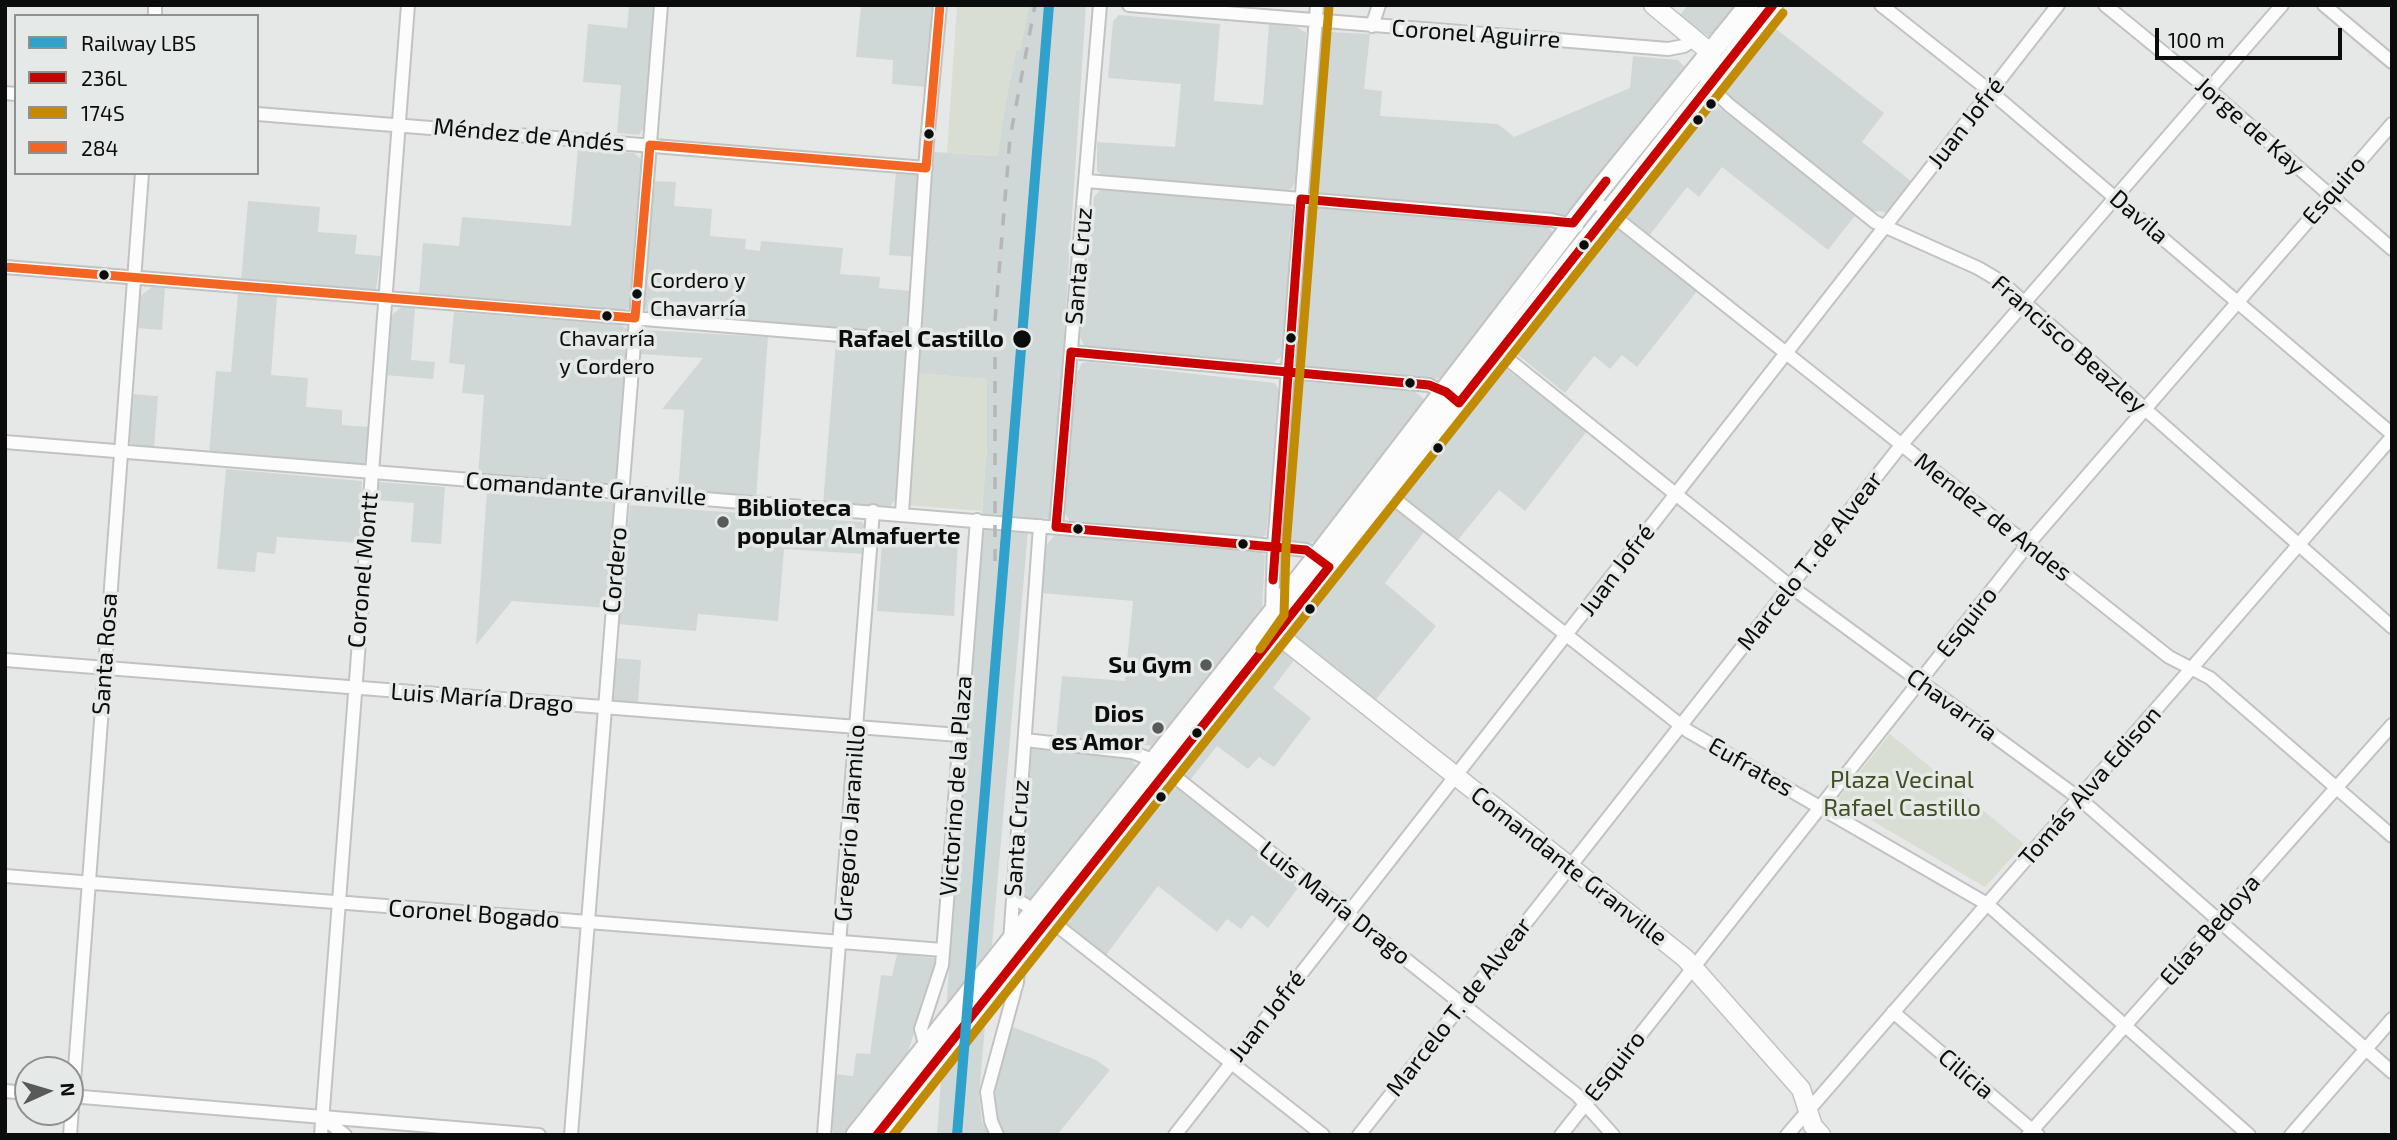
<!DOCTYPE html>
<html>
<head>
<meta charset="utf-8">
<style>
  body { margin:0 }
  #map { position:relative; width:2397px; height:1140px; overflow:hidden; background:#e6e8e7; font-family:"Exo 2",sans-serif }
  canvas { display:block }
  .frame { position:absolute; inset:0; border:7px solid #0b0c0c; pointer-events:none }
  .legend { position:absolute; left:14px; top:14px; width:245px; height:161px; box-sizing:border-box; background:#e5e9e8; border:2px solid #8e9190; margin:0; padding:9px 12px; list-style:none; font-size:21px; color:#0b0c0c }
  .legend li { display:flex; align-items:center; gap:14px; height:35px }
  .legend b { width:35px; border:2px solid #8e9190 }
  .north { position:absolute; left:14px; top:1056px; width:70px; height:70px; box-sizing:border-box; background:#e5e9e8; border:2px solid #8e9190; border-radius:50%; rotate:86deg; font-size:19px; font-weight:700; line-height:28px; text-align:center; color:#0b0c0c }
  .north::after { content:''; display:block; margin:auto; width:24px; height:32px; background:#585959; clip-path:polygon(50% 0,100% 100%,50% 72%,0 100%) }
  .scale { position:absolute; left:2155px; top:28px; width:187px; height:32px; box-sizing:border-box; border:4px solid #0b0c0c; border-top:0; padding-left:9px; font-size:21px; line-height:24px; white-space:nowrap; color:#0b0c0c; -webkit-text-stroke:5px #e5e9e8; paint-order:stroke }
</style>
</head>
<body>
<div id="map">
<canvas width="2397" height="1140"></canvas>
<div class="frame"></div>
<ul class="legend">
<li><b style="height:9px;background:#30a1cb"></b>Railway LBS</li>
<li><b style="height:9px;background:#c70201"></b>236L</li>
<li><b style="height:9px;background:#c18c03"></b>174S</li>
<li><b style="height:9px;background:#f26522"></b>284</li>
</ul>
<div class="north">N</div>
<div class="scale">100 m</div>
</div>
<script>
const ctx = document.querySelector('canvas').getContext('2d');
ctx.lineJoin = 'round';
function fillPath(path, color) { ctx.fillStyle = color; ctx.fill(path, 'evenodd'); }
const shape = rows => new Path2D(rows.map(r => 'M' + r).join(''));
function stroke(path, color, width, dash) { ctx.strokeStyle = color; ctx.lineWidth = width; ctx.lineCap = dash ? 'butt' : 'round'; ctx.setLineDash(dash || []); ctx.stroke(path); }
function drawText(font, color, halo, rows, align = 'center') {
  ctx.font = font + ' "Exo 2",sans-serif'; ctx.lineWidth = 7; ctx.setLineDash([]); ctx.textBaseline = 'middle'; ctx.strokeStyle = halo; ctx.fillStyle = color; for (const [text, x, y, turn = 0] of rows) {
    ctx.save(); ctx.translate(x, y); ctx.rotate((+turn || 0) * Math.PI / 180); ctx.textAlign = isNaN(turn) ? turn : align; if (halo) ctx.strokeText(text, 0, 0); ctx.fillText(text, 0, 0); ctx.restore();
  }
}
fillPath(shape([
  [629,5,654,5,643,129,639,135,617,133,621,85,583,82,588,24,627,28],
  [861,5,933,5,927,87,892,84,893,60,856,57],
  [1029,5,1086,5,1052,518,1029,519,979,1095,982,1122,989,1135,937,1135,987,444,987,379,915,373,934,152,997,156,1007,95,1016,51,1020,51],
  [1688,5,1738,5,1714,36,1708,36,1679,16],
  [1119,15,1220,24,1214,101,1263,105,1269,24,1297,27,1306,33,1297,177,1292,188,1286,191,1104,176,1097,171,1097,142,1175,147,1181,84,1108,78,1113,21],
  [1771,25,1884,113,1862,142,1912,182,1888,212,1873,211,1728,99,1723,87,1725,82],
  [1330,32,1370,34,1364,89,1382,91,1380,116,1498,124,1514,137,1630,88,1633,56,1678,60,1688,70,1571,216,1318,193,1312,190,1309,181,1322,43],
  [1710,101,1857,213,1828,250,1722,167,1699,197,1687,187,1649,236,1628,220,1626,207],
  [578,148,634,153,641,159,630,307,620,312,419,295,423,243,459,246,462,217,571,226],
  [896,171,920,176,916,257,889,255],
  [655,181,676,182,674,206,712,209,710,236,746,239,745,249,760,251,761,241,843,248,840,274,880,277,879,288,913,291,908,329,900,335,648,313,643,305],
  [1101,189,1289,205,1294,212,1281,357,1271,364,1085,347,1080,337,1094,197],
  [248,201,320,207,318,232,357,235,355,254,381,256,376,289,373,291,241,281],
  [1311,206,1548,227,1556,235,1443,379,1301,366,1295,356,1306,212],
  [1613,225,1698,290,1637,367,1622,355,1610,369,1594,356,1565,393,1518,355,1515,349,1607,226],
  [152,287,165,288,162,330,137,328,139,297],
  [238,294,277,297,271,375,308,378,306,407,342,410,342,425,369,427,364,465,209,454,216,371,231,372],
  [401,307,415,308,411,360,435,362,433,379,385,375,389,318],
  [454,312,620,325,628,329,618,477,613,484,607,486,478,476,484,395,462,393,465,365,449,363],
  [644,330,768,337,756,499,678,492,684,410,662,409,703,358,640,354],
  [836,342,899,347,907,353,897,497,888,509,823,504],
  [1089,362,1275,383,1280,392,1266,535,1259,539,1070,522,1063,510,1077,373,1082,363],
  [1502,366,1587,431,1525,511,1499,490,1457,541,1401,498,1401,487,1497,367],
  [1296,381,1414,391,1424,399,1423,410,1317,540,1308,544,1286,543,1280,537,1293,382],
  [131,394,158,396,154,449,136,449,127,439],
  [226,469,362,481,359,543,277,537,275,554,257,552,255,572,217,569],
  [379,482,445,487,441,544,411,542,414,503,375,500],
  [487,491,612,502,615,509,607,608,512,601,476,645],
  [630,505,862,522,865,526,864,554,784,549,778,621,698,614,696,631,618,624],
  [1386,509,1396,509,1424,532,1385,583,1436,626,1373,703,1292,637,1291,631,1291,626],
  [893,527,954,532,954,541,958,541,954,616,877,611,882,542,886,542,887,532,892,531],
  [1055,535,1255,550,1265,555,1262,612,1156,746,1056,738,1062,676,1125,681,1133,601,1041,593,1046,545],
  [1273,652,1284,652,1294,660,1273,688,1311,718,1274,767,1259,757,1248,769,1217,746,1190,780,1184,774,1183,764],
  [615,658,641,660,638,704,614,700],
  [1032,748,1127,756,1136,765,1137,773,1034,898,1029,899,1023,896,1018,884],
  [1176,788,1301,884,1268,928,1252,915,1241,929,1227,919,1217,932,1158,886,1106,955,1065,923,1062,912,1163,790],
  [897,954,934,958,934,977,907,1054,899,1068,850,1131,836,1135,830,1129,835,1074,853,1076,856,1053,870,1054,881,975,892,976],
  [1013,1027,1096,1060,1110,1070,1057,1135,1004,1135,996,1120,995,1075]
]), '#d0d8d7');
fillPath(shape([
  [957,5,1029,5,1020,51,1016,51,1007,95,998,156,947,153],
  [915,373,987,379,987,444,982,511,906,505],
  [1890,734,2024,844,1985,887,1837,800]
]), '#d8ded1');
const street = shape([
  [1129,5,1668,49,1684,46,1694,39],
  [1881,5,1991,92,2392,434],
  [2105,5,2209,90,2392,249],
  [2324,5,2392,62],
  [155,16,155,5],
  [1372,26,1379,5],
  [1709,86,1729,105,1875,222,1978,268,2000,281,2392,627],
  [5,93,16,94],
  [257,114,926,168],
  [1087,181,1551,220,1577,226],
  [1592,199,2169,657,2210,678,2392,836],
  [5,267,914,341],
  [1071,352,1429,385,1449,395],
  [1500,353,1790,586,2080,799,2392,1072],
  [5,442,1244,543,1306,550,1321,560],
  [1388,494,1688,731,1987,904,2249,1135],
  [902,513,927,142,940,5],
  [1056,527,1100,5],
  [1272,612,1274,546,1317,5],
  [5,660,959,735],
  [1025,740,1132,752,1155,761,1577,1095,1613,1135],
  [5,876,943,950],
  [1013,897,1050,920,1323,1135],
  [1010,941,1040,526],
  [1893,1012,2038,1135],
  [926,1048,921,1029,942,965,977,520],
  [5,1091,28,1093],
  [70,1096,539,1135],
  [323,1118,345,1135],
  [70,1135,142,173],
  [321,1135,408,5],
  [571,1135,661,5],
  [824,1135,873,511],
  [997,1135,991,1121,987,1092,1017,982,1019,959],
  [1175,1135,2058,5],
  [1359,1135,1902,444,2282,5],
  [1561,1135,2029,543,2392,124],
  [1787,1135,2392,437],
  [2028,1135,2392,725],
  [2291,1135,2392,1019]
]);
const secondary = shape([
  [1653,5,1711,53,1709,86],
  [1277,634,1685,958,1801,1089,1813,1126,1821,1135]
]);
const primary = shape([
  [856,1135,1317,557,1592,199,1749,5],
  [877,1135,1773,5]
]);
stroke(street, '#c1c3c2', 16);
stroke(secondary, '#c1c3c2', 21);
stroke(primary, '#c1c3c2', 23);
stroke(street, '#fbfcfb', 12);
stroke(secondary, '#fbfcfb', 18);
stroke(primary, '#fbfcfb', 19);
stroke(shape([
  [995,561,995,321,1010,138,1035,5]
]), '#b5b6b6', 3.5, [12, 12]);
stroke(shape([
  [1273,580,1301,199,1573,223,1606,181],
  [877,1135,1329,567,1306,550,1056,527,1071,352,1429,385,1446,392,1459,403,1773,5]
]), '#c70201', 9);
stroke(shape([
  [1260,649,1284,615,1286,547,1329,6],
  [893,1135,1783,13]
]), '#c18c03', 9);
stroke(shape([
  [650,145,926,168],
  [926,168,940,5],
  [5,267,635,318],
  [635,318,650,145]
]), '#f26522', 9);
stroke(shape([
  [957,1135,1049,5]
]), '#30a1cb', 10);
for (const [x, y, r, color] of [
  [1711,104,6,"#0b0c0c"],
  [1698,120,6,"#0b0c0c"],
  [929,134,6,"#0b0c0c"],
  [1584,245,6,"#0b0c0c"],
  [104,275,6,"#0b0c0c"],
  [637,294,6,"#0b0c0c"],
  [607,316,6,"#0b0c0c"],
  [1291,338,6,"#0b0c0c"],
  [1022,339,10,"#0b0c0c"],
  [1410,383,6,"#0b0c0c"],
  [1438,448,6,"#0b0c0c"],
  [723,522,7,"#585959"],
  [1078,529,6,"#0b0c0c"],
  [1243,544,6,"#0b0c0c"],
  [1310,609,6,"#0b0c0c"],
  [1206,665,7,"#585959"],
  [1158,728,7,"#585959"],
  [1197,733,6,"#0b0c0c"],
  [1161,797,6,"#0b0c0c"]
]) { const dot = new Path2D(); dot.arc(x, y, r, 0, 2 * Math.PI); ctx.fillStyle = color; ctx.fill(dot); stroke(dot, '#e5e9e8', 2.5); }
drawText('22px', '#0b0c0c', '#e5e9e8', [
  ["Cordero y",650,281],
  ["Chavarría",650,309],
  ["Chavarría",607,339,"center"],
  ["y Cordero",607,367,"center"]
], 'left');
drawText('24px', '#0b0c0c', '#e5e9e8', [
  ["Coronel Aguirre",1476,34,4],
  ["Juan Jofré",1966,123,-52],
  ["Jorge de Kay",2250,126,41],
  ["Méndez de Andés",529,135,5],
  ["Esquiro",2334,190,-49],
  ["Davila",2139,217,41],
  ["Santa Cruz",1079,266,-85],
  ["Francisco Beazley",2069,344,41],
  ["Comandante Granville",586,489,4],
  ["Mendez de Andes",1993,517,38],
  ["Marcelo T. de Alvear",1810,561,-52],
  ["Coronel Montt",363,570,-85],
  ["Cordero",615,570,-85],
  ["Juan Jofré",1617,570,-53],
  ["Esquiro",1967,622,-52],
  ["Santa Rosa",105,654,-86],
  ["Luis María Drago",482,698,4],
  ["Chavarría",1952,705,36],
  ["Eufrates",1751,767,30],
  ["Victorino de la Plaza",956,786,-86],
  ["Tomás Alva Edison",2090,786,-49],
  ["Gregorio Jaramillo",850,823,-86],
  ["Santa Cruz",1017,838,-86],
  ["Comandante Granville",1569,866,38],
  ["Luis María Drago",1335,903,38],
  ["Coronel Bogado",474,914,4],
  ["Elías Bedoya",2210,930,-49],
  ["Marcelo T. de Alvear",1459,1007,-52],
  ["Juan Jofré",1267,1016,-52],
  ["Esquiro",1615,1066,-52],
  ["Cilicia",1966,1074,40]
]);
drawText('bold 24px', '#0b0c0c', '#e5e9e8', [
  ["Rafael Castillo",1004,339]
], 'right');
drawText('bold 24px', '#0b0c0c', '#e5e9e8', [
  ["Biblioteca",737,508,"left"],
  ["popular Almafuerte",737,536,"left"],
  ["Su Gym",1192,665],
  ["Dios",1144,714],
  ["es Amor",1144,742]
], 'right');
drawText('24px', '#404e20', '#e5e9e8', [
  ["Plaza Vecinal",1902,780],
  ["Rafael Castillo",1902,808]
]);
</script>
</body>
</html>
